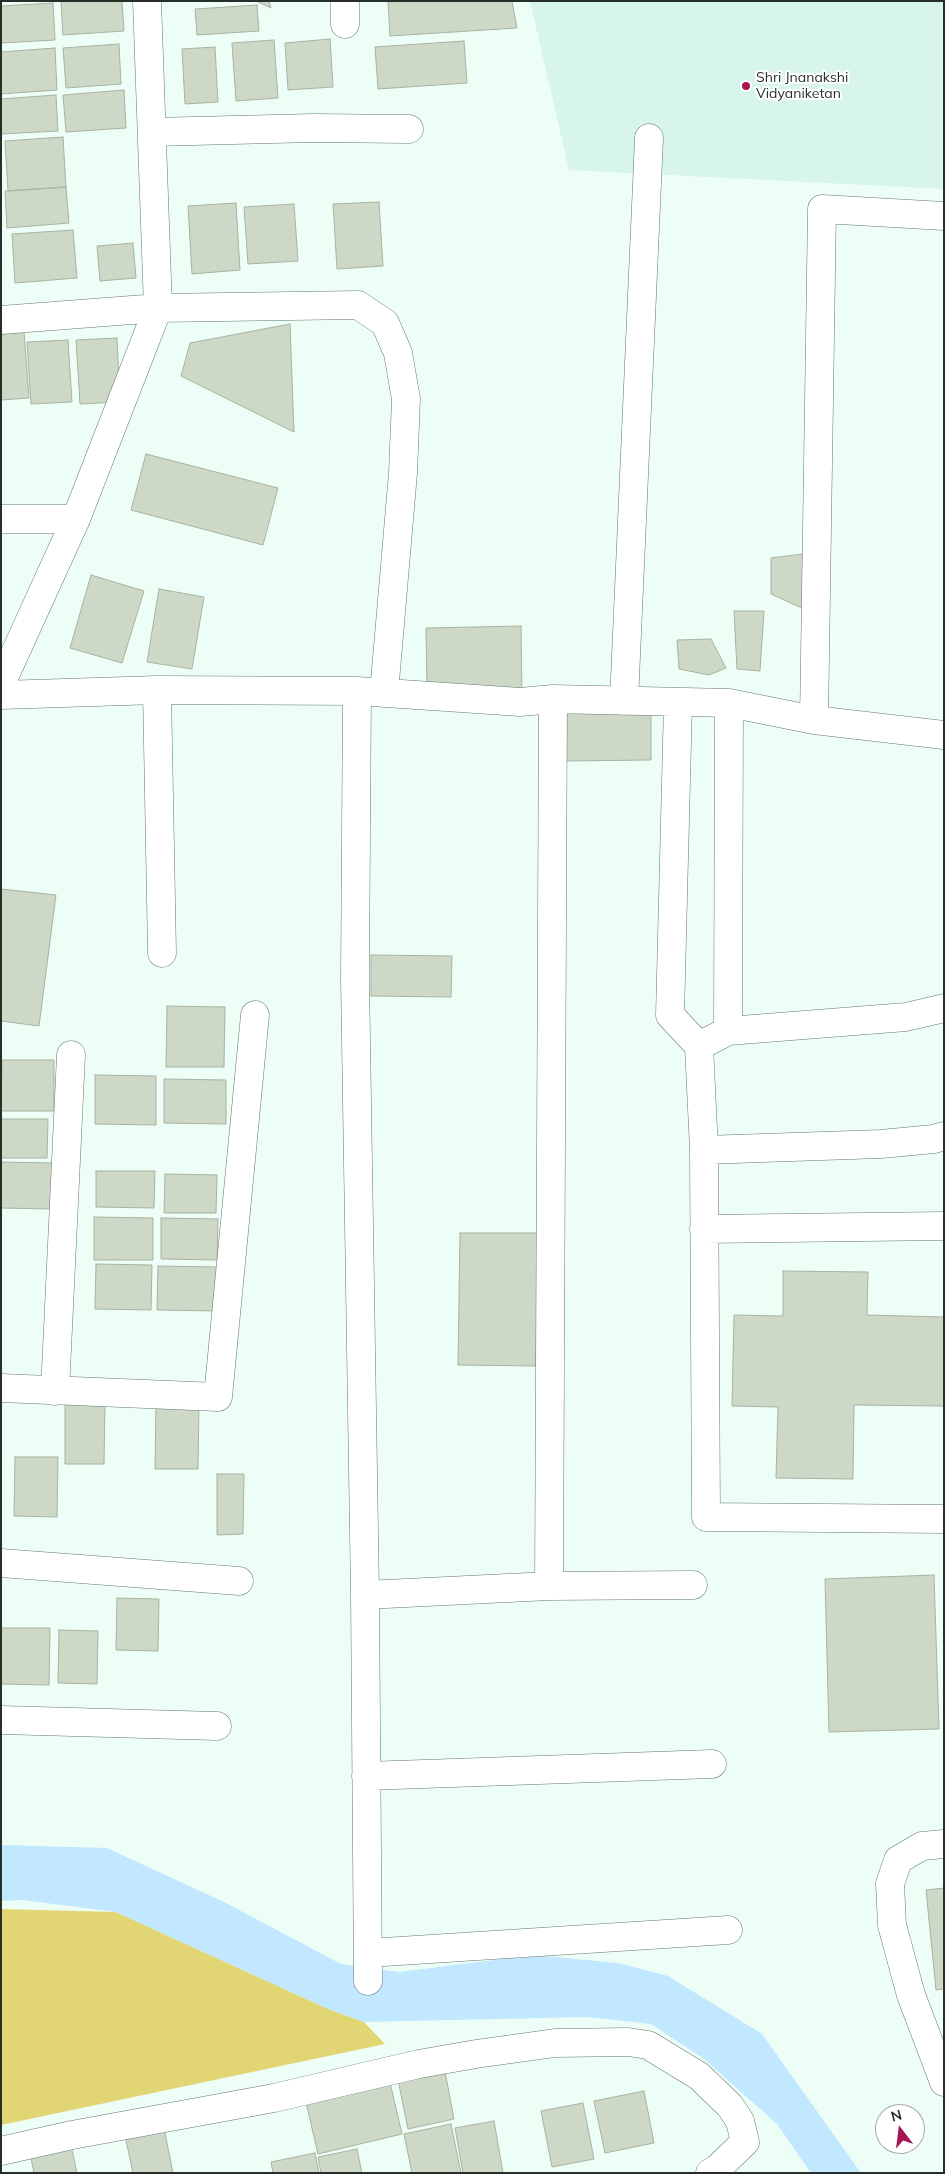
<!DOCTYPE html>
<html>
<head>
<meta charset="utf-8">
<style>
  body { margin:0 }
  #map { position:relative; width:945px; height:2174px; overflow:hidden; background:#edfef6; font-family:Mulish,sans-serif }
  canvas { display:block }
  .frame { position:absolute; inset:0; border:2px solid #272f2b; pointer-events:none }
  .north { position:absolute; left:875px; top:2104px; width:50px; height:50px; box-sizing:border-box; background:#fff; border:1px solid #a9acaa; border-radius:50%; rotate:345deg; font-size:14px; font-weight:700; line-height:20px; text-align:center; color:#272f2b }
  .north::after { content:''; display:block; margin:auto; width:18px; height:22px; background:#a71552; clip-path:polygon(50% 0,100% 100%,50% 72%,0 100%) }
</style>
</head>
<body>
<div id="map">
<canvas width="945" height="2174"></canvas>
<div class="frame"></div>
<div class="north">N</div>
</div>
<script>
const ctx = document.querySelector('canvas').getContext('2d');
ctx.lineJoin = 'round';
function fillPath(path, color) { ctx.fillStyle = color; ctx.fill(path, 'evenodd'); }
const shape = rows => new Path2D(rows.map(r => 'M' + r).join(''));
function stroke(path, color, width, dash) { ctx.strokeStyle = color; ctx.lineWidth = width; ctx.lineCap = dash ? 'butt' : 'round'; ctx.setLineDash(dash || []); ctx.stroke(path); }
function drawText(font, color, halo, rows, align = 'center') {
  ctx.font = font + ' Mulish,sans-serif'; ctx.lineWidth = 4; ctx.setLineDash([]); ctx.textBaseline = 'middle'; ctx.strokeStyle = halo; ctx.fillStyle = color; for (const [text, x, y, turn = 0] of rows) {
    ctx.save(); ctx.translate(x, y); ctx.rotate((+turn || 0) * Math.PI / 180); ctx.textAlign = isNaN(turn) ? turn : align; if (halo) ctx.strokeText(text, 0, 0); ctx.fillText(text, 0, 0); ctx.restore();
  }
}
fillPath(shape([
  [530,1,944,1,944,189,569,170]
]), '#d7f5e8');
fillPath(shape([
  [1,1909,116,1912,326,2008,364,2022,385,2044,1,2125]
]), '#e2d573');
fillPath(shape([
  [1,1845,107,1848,224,1902,341,1964,399,1972,534,1955,618,1963,668,1976,762,2034,861,2173,811,2173,777,2124,704,2059,651,2024,587,2017,364,2022,326,2008,116,1912,22,1900,1,1901]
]), '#c1e8fe');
const building = shape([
  [61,1,122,1,124,31,63,35,61,1],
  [256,1,269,1,271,8,256,1],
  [388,1,512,1,517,28,390,36,388,1],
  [53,3,55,40,1,43,1,6,53,3],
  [257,5,259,31,197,35,195,9,257,5],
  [330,39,333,87,288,90,285,43,330,39],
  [274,40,278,98,236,101,232,43,274,40],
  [464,41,467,83,378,89,375,47,464,41],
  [119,44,121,84,66,88,63,48,119,44],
  [215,47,218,102,185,104,182,49,215,47],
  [55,48,57,90,1,94,1,52,55,48],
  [124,90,126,128,66,132,63,95,124,90],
  [56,95,58,131,1,134,1,99,56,95],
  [63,137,66,187,8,191,5,141,63,137],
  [66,187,69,223,7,228,5,191,66,187],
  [379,202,383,266,337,269,333,204,379,202],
  [236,203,240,270,192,274,188,206,236,203],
  [294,204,298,261,248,264,244,207,294,204],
  [73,230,77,278,15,283,12,234,73,230],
  [133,243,136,278,100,281,97,246,133,243],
  [290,324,294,432,181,376,190,343,290,324],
  [24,332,29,398,1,400,1,334,24,332],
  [117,338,120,402,80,404,76,340,117,338],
  [68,340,72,402,31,404,27,342,68,340],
  [146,454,278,488,263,545,131,510,146,454],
  [803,554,804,609,771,594,771,558,803,554],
  [91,575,144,591,122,663,70,648,91,575],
  [159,589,204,597,192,669,147,662,159,589],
  [734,611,764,611,760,671,737,669,734,611],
  [521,626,522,697,427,689,426,628,521,626],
  [711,639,726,668,709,675,679,669,677,640,711,639],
  [651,706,651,760,565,761,564,708,651,706],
  [1,889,56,895,39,1026,1,1021,1,889],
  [371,955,452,956,451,997,371,996,371,955],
  [167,1006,225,1007,224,1067,166,1067,167,1006],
  [2,1060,54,1060,54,1111,1,1111,2,1060],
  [95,1075,156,1076,156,1125,95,1124,95,1075],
  [164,1079,226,1080,226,1124,164,1123,164,1079],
  [1,1119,48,1119,47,1158,1,1158,1,1119],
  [1,1162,53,1163,52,1209,1,1208,1,1162],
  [96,1171,155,1171,154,1208,96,1207,96,1171],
  [165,1174,217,1175,216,1213,164,1213,165,1174],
  [94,1217,153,1218,153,1260,94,1260,94,1217],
  [161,1218,218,1219,217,1260,161,1259,161,1218],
  [460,1233,538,1233,536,1366,458,1365,460,1233],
  [96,1264,152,1265,151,1310,95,1309,96,1264],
  [158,1266,218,1267,217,1311,157,1310,158,1266],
  [783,1271,868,1272,867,1315,944,1317,944,1406,854,1405,853,1479,776,1478,778,1407,732,1406,734,1315,783,1316,783,1271],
  [65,1399,105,1399,104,1464,65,1464,65,1399],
  [156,1404,199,1404,198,1469,155,1469,156,1404],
  [15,1457,58,1457,57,1517,14,1516,15,1457],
  [217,1474,244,1474,243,1534,217,1535,217,1474],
  [934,1575,939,1729,829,1732,825,1579,934,1575],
  [117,1598,159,1599,158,1651,116,1650,117,1598],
  [1,1628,50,1628,49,1685,1,1684,1,1628],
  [59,1630,98,1631,97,1684,58,1683,59,1630],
  [944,1888,944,1989,936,1990,926,1890,944,1888],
  [444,2066,454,2119,408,2129,397,2075,444,2066],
  [389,2078,402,2134,318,2154,305,2098,389,2078],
  [644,2091,654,2143,605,2153,594,2101,644,2091],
  [583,2103,594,2159,552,2167,541,2111,583,2103],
  [494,2121,503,2173,463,2173,455,2128,494,2121],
  [163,2123,173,2173,133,2173,124,2131,163,2123],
  [451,2124,461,2173,412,2173,404,2134,451,2124],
  [71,2145,77,2173,34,2173,30,2153,71,2145],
  [357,2149,362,2173,321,2173,318,2157,357,2149],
  [315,2153,319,2173,273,2173,271,2162,315,2153]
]);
fillPath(building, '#cdd8c7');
stroke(building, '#a8b2a2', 1);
const minor = shape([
  [345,1,345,24],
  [152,132,314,128,409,129],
  [1,320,158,308,358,305,385,323,398,353,406,399,403,473,384,693],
  [1,519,76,519],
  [1,684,76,519,158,308,147,1],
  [157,690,162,953],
  [357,691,355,978,365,1595,368,1981],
  [1,695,157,690,357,691,520,702,553,699,729,703,814,720,944,735],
  [624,701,649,138],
  [678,703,670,1015,699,1046,704,1150,706,1517,944,1519],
  [814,720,822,209,944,216],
  [728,1031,906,1017,944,1008],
  [699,1046,728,1031,729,703],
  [704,1150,881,1144,934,1139,944,1136],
  [704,1229,944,1226],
  [1,1388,218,1397,255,1015],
  [55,1391,71,1055],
  [1,1563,239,1581],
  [549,1586,553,699],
  [365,1595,549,1586,693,1585],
  [1,1720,217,1726],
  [366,1776,712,1764],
  [944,1844,922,1846,898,1860,890,1884,892,1925,911,1995,944,2082],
  [368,1953,728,1930],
  [1,2151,72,2135,274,2098,419,2064,476,2054,555,2043,628,2042,648,2045,699,2076,730,2106,740,2121,745,2142,717,2169,710,2173]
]);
stroke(minor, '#64786f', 29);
stroke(minor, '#fff', 28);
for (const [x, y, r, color] of [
  [746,86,5,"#a71552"]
]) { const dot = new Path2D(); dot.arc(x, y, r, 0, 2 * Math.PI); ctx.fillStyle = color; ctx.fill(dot); stroke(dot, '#fff', 2); }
drawText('14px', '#272f2b', '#fff', [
  ["Shri Jnanakshi",756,78],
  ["Vidyaniketan",756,94]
], 'left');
</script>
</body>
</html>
